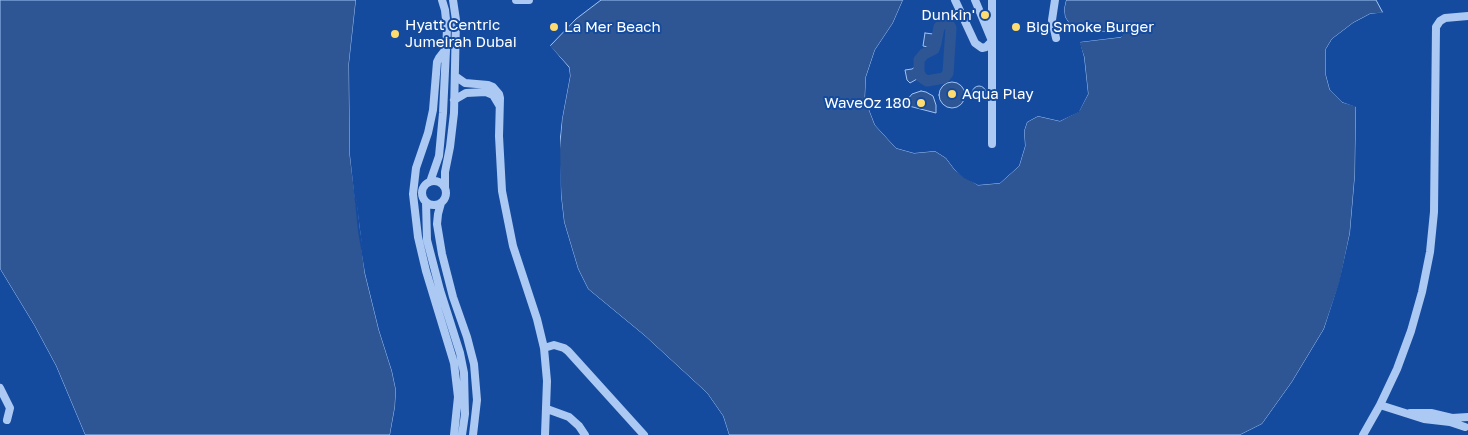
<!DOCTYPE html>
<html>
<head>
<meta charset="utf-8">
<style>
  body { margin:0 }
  canvas { display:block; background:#154b9e }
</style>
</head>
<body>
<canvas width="1468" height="435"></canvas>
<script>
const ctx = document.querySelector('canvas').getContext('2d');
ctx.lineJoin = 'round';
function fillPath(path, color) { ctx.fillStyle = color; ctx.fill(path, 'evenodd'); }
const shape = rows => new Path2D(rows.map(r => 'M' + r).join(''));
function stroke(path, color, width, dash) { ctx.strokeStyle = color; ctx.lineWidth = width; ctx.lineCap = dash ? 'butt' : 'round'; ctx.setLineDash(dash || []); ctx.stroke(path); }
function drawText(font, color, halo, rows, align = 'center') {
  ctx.font = font + ' "Golos Text",sans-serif'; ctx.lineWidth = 4; ctx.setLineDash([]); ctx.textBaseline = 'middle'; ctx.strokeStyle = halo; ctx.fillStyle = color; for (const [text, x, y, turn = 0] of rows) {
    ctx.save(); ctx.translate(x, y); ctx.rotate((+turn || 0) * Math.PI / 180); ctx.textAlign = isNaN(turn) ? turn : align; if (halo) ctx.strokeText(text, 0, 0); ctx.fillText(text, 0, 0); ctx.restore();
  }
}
const water = shape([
  [0,0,356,0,349,64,350,155,365,273,379,330,392,371,396,390,395,407,390,435,85,435,56,366,34,325,0,269,0,0],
  [601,0,903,0,893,23,875,50,866,77,865,99,875,125,896,148,914,153,935,151,946,158,955,170,978,185,1000,183,1019,166,1025,146,1024,131,1027,122,1038,116,1060,121,1079,111,1088,94,1084,57,1079,42,1121,37,1121,32,1074,31,1065,17,1064,9,1066,0,1376,0,1383,13,1370,14,1353,23,1332,39,1326,49,1326,75,1330,90,1342,102,1356,106,1355,175,1350,233,1340,282,1324,329,1292,382,1262,424,1240,435,729,435,723,416,707,393,645,336,588,289,578,269,572,249,564,222,561,196,559,155,562,119,570,76,569,67,550,46,576,19,601,0],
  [925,33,933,34,932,44,928,47,923,46,925,33],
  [918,65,919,72,924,79,917,79,910,83,907,80,905,70,912,69,918,65],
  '939 95a13 13 0 1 1 26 0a13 13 0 1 1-26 0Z',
  '972 93a7 7 0 1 1 14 0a7 7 0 1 1-14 0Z',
  [921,91,926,92,933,96,936,105,936,113,905,105,907,100,912,94,921,91]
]);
fillPath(water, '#2f5694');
stroke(water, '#9ec3f6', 1);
fillPath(shape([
  [356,0,358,0,352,64,352,155,360,230,367,272,381,329,394,371,399,390,397,408,393,435,390,435,395,407,396,390,392,371,379,330,365,273,358,231,350,155,349,64],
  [903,0,905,1,895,24,877,51,869,78,868,99,877,124,897,146,914,151,936,149,948,156,957,168,966,176,978,182,999,180,1016,165,1022,145,1021,131,1026,120,1038,113,1059,118,1077,110,1085,94,1081,57,1077,42,1078,40,1120,35,1072,34,1062,17,1061,9,1064,0,1066,0,1064,9,1065,17,1074,31,1121,32,1123,35,1121,37,1080,42,1084,57,1088,94,1079,112,1060,121,1038,116,1027,122,1024,131,1025,146,1019,166,1000,183,978,185,964,178,955,170,946,158,935,151,914,153,896,148,875,125,865,99,866,77,875,50,893,23],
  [1385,12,1384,16,1370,17,1354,25,1334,41,1329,50,1328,75,1332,89,1344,100,1357,104,1359,106,1358,175,1352,233,1342,282,1326,330,1295,383,1264,425,1245,435,1240,435,1262,424,1292,382,1324,329,1339,282,1350,233,1355,175,1356,107,1342,102,1330,90,1326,75,1326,49,1332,39,1353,23,1370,14],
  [549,44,569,68,570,76,562,119,560,136,561,196,564,222,578,269,588,289,645,336,707,393,723,416,729,435,726,435,720,417,705,395,643,338,586,290,576,270,562,222,558,196,558,135,559,119,568,76,567,69,548,48],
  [0,269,34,325,56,366,85,435,83,435,54,367,32,326,0,274]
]), '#154b9e');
stroke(shape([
  [944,23,948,23,951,28,948,73,944,78,927,81,921,77,919,72,919,60,924,54,934,49,936,43,939,27,944,23]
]), '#2f5694', 11);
stroke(shape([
  [516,0,529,0],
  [955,0,975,43,982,48,986,47,992,41,975,0],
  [992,0,992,144],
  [1055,0,1052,20,1056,38],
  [446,49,439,58,437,62,433,110,428,133,416,168,413,194,418,237,426,271,454,363,458,397,454,435],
  [455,76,465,83,488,85,493,87,499,94,500,98,499,136,502,191,513,246,537,319,544,348,547,381,545,435],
  [454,100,466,93,486,92,493,95,499,105],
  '422 193a12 12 0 1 1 24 0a12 12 0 1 1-24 0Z',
  [430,182,439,156,443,113,447,29,445,10,442,0],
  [445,188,445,172,450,147,454,113,456,20,453,0],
  [426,202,427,240,440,290,460,353,464,373,465,414,462,435],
  [441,203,438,214,437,224,442,254,453,297,467,337,474,364,477,400,473,435],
  [544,348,554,345,564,348,568,351,644,435],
  [0,388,10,408,7,420],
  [1380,405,1424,419,1450,422,1465,427],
  [547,409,569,417,579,426,585,435],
  [1410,413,1431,413,1452,418,1468,417],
  [1363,435,1380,405,1397,369,1411,331,1422,292,1430,252,1434,212,1436,27,1440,21,1445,18,1468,16]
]), '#acc9f3', 8);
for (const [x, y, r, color] of [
  [985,15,5,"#ffdc6f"],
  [554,27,5,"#ffdc6f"],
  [1016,27,5,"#ffdc6f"],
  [395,34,5,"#ffdc6f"],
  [952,94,5,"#ffdc6f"],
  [921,103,5,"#ffdc6f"]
]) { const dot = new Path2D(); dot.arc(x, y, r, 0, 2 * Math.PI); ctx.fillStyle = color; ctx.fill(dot); stroke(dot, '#154b9e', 2); }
drawText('15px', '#fff', '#154b9e', [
  ["Dunkin'",975,15,"right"],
  ["Hyatt Centric",405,25],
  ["Jumeirah Dubai",405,42],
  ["La Mer Beach",564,27],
  ["Big Smoke Burger",1026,27],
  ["Aqua Play",962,94],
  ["WaveOz 180",911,103,"right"]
], 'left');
</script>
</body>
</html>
